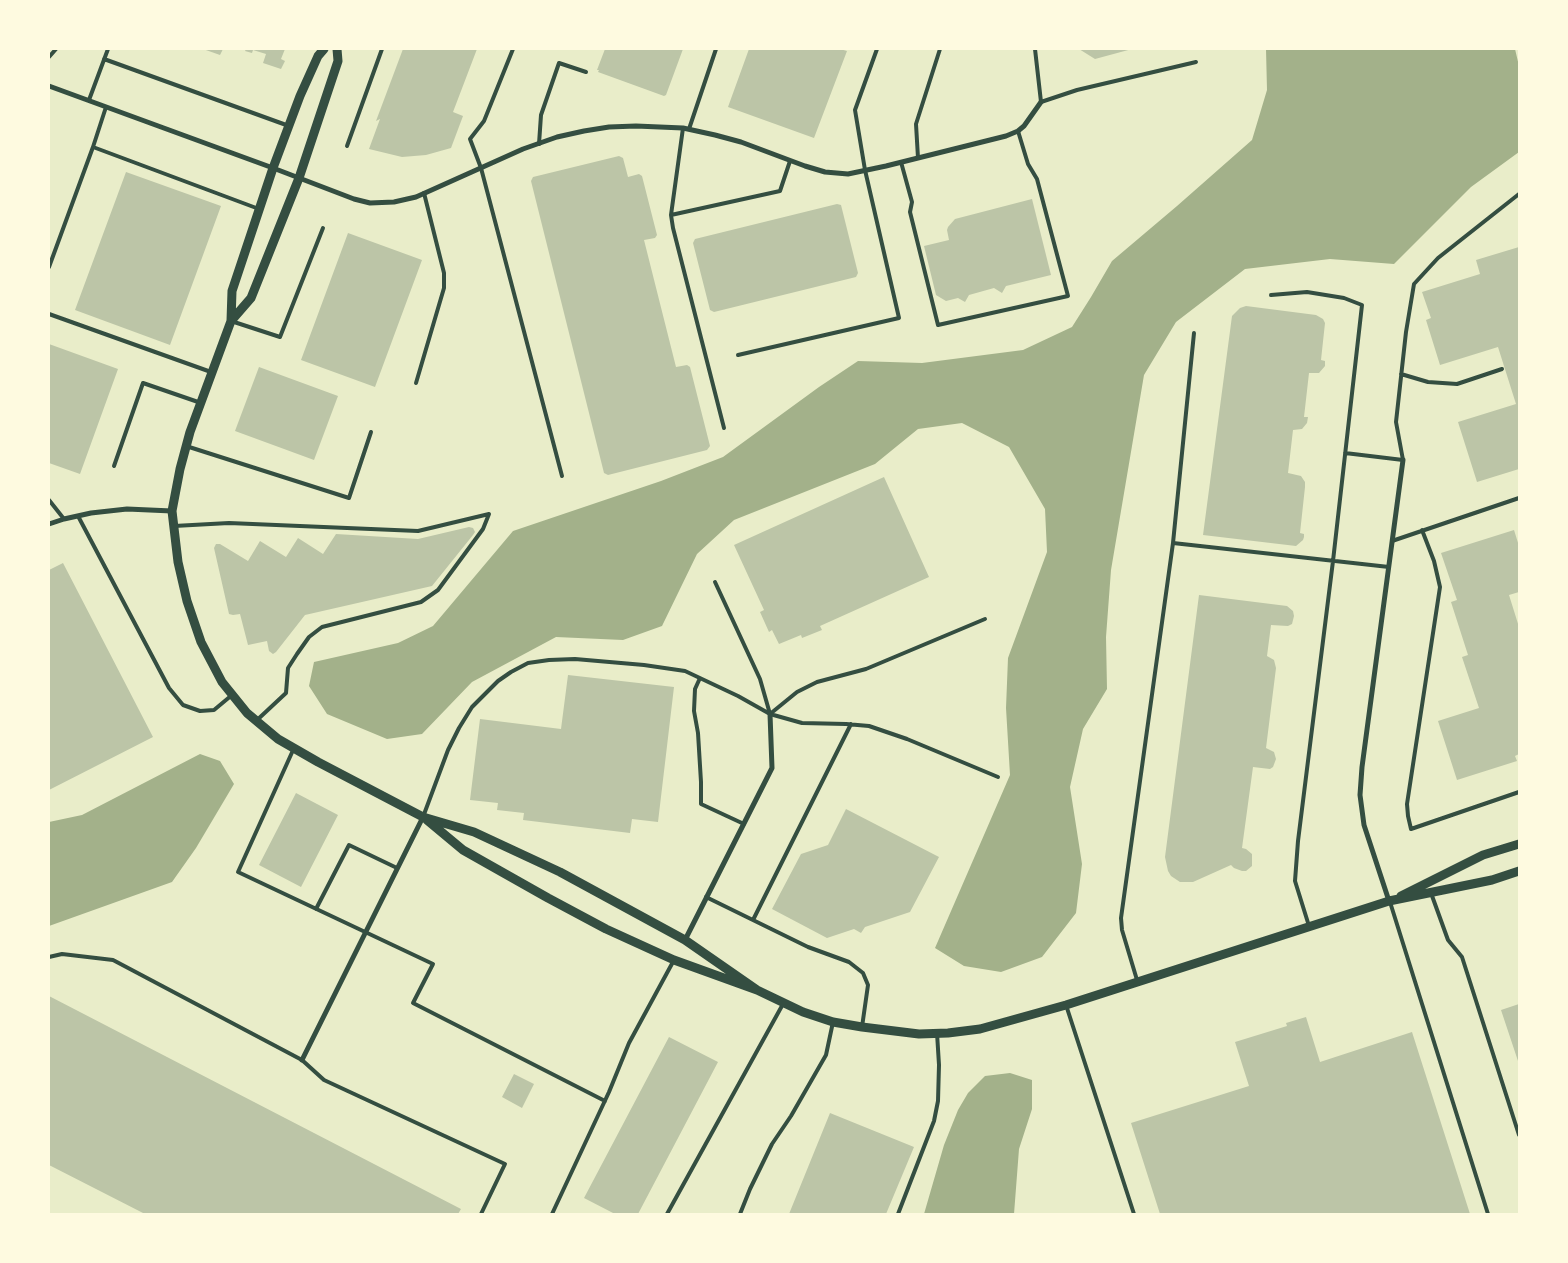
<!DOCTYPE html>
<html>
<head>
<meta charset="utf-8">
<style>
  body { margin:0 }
  #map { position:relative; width:1568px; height:1263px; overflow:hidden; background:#e9edc9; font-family:"Public Sans",sans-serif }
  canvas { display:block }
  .frame { position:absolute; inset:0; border:50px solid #fefae0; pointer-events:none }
</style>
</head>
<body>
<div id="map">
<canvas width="1568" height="1263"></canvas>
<div class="frame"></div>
</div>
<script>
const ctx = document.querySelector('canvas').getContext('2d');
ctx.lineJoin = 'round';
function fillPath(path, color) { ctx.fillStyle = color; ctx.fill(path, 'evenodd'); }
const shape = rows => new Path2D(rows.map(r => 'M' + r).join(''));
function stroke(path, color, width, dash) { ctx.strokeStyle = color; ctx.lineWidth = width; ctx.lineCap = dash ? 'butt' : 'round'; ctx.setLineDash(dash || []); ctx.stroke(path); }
fillPath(shape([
  [1266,49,1515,49,1519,66,1519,152,1471,187,1394,264,1330,259,1245,269,1176,322,1144,375,1111,570,1106,637,1107,689,1083,729,1070,787,1082,864,1076,913,1042,957,1001,972,964,966,935,948,1010,775,1006,708,1008,658,1047,552,1045,509,1009,447,962,423,918,429,875,464,734,520,697,554,662,626,623,640,556,637,472,682,422,734,387,739,327,714,309,686,314,662,398,643,433,626,513,531,661,481,723,457,819,387,858,361,922,363,1023,350,1072,327,1091,297,1112,261,1177,206,1252,140,1267,90],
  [200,754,220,761,234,784,196,848,172,882,49,926,49,822,82,815],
  [1010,1073,1032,1080,1032,1109,1019,1149,1014,1214,924,1214,944,1145,958,1110,968,1093,985,1076]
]), '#a3b18a');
fillPath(shape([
  [203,49,223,49,220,55],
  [246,49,285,49,281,59,285,61,281,69,263,63,266,54,253,50,252,53,245,51],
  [403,49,477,49,453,112,463,116,451,148,426,155,402,157,369,149,380,119,376,121],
  [605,49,683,49,666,95,664,96,598,72,599,70,597,70],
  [749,49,840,49,847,51,814,138,728,107],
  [1079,49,1132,49,1095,59],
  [619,156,623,158,628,177,639,174,642,176,657,235,655,238,644,240,676,367,687,365,690,367,710,446,707,450,608,475,604,473,531,181,533,177],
  [126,172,221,206,170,345,75,310],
  [1032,199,1051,275,1006,286,1002,293,994,288,969,295,965,302,958,298,946,301,936,295,924,246,949,240,947,230,948,227,955,219],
  [837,204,841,205,858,273,856,277,714,312,710,310,693,243,695,239],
  [348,233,422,260,375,387,301,360],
  [1519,247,1519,469,1477,482,1458,422,1516,404,1498,347,1440,365,1426,320,1431,318,1422,292,1480,274,1476,260],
  [1246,306,1316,315,1323,319,1325,323,1321,360,1325,361,1325,366,1319,373,1309,373,1304,417,1308,417,1307,423,1302,429,1293,430,1288,473,1301,476,1305,482,1305,487,1300,533,1304,534,1304,537,1303,540,1296,546,1203,535,1232,316,1240,308],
  [49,344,118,369,80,474,49,463],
  [259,367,338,396,314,460,235,431],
  [884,477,929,577,820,626,822,630,802,638,801,635,779,644,772,630,769,632,760,612,764,610,734,545],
  [469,527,473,528,475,532,473,535,432,586,305,615,276,652,273,654,269,651,267,641,248,645,240,614,233,615,229,614,214,548,216,544,220,544,248,561,260,541,286,557,298,538,323,554,336,534,418,539],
  [1514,530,1519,546,1519,592,1509,595,1519,627,1519,754,1515,756,1517,761,1457,780,1438,721,1479,708,1462,657,1468,655,1451,602,1457,600,1441,553],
  [63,563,153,737,49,790,49,570],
  [1199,595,1287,606,1293,611,1294,616,1292,624,1288,626,1271,625,1267,656,1274,660,1276,668,1266,748,1274,752,1276,759,1273,767,1270,769,1253,767,1242,848,1246,849,1252,854,1252,866,1246,871,1242,871,1234,868,1231,865,1193,882,1180,882,1171,876,1168,871,1165,857],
  [568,675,674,687,658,822,632,819,630,833,523,820,524,813,497,810,498,803,470,800,480,719,561,729],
  [296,793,338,815,301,887,259,865],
  [846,809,939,857,910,912,865,927,861,933,854,929,827,938,772,909,801,854,828,845],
  [49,996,461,1209,458,1214,145,1214,49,1165],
  [1519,1004,1519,1064,1501,1010],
  [1306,1017,1320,1062,1412,1032,1470,1214,1160,1214,1131,1123,1249,1086,1235,1042,1287,1026,1286,1023],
  [669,1037,718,1062,638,1214,615,1214,584,1198],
  [514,1074,534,1084,522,1108,502,1097],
  [830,1113,914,1147,886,1214,789,1214]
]), '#bcc5a7');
stroke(shape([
  [513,49,484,121,470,139,481,168,562,476],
  [1035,49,1041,102,1077,90,1196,62],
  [49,57,56,49],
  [104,59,289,126],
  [89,100,108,49],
  [683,128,671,215,673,228,724,428],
  [689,129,716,49],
  [539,144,541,115,559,63,586,72],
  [347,146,382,49],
  [93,147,106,107],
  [918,158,916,124,940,49],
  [901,162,912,202,910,212,938,325,1068,296,1037,179,1028,164,1018,131],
  [671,215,780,191,790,161],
  [49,267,93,147,259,209],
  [1271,295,1307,292,1344,298,1362,305,1333,561,1298,841,1295,881,1309,926],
  [49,314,211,372],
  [231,321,280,337,323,228],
  [738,355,899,318,865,170,855,110,877,49],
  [1401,374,1428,382,1457,384,1502,369],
  [416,383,444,288,444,273,424,193],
  [186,446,349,498,371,432],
  [1345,453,1403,460,1396,422,1406,332,1414,284,1438,258,1519,194],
  [114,466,143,383,201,403],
  [49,500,64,519],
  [78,516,169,688,183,705,200,711,214,710,232,695],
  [174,526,229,523,418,531,489,514,483,529,438,590,421,602,322,627,309,637,297,654,288,668,286,693,256,721],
  [1422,530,1434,561,1440,587,1407,804,1408,816,1411,829,1519,792],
  [1392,541,1519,498],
  [1173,543,1194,333],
  [715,582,760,679,770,714],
  [700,678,695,689,694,711,698,733,701,782,701,804,744,824],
  [770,714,797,692,817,682,866,669,985,619],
  [294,748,238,872,433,964,413,1003,605,1101],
  [423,817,448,750,459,728,472,707,498,681,511,672,528,663,549,660,575,659,644,665,685,671,738,696,770,714,802,723,846,724,869,726,907,739,998,777],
  [1431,893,1448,940,1462,957,1519,1135],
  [706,897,808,947,849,962,863,973,868,985,862,1027],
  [1390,902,1488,1214],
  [316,909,349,845,397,868],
  [753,920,851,724],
  [49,957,62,954,113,960,302,1060,324,1080,505,1164,481,1214],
  [1137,980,1122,930,1121,918,1173,543,1389,567],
  [1066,1005,1134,1214],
  [552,1214,609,1092,629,1043,674,960],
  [667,1214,783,1004],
  [740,1214,750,1189,772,1144,791,1116,826,1055,833,1022],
  [898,1214,934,1121,938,1101,939,1065,937,1033]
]), '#344e41', 4);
stroke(shape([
  [49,86,273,168,354,199,370,203,394,202,416,197,523,149,557,137,584,131,609,127,636,126,683,128,715,135,741,142,805,166,825,172,848,174,886,166,1006,136,1018,131,1024,126,1041,102],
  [49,524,64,519,91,513,127,509,172,511],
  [1389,901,1364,825,1360,795,1362,767,1403,460],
  [685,940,772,768,770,714],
  [302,1060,423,817]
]), '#344e41', 5);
stroke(shape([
  [324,49,318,56,300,96,273,168,232,291,231,321,190,432,180,469,172,511,178,562,187,601,201,642,222,682,247,713,278,739,318,762,423,817,474,832,560,872,685,940,757,990],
  [231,321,251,298,299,178,338,61,337,49],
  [427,820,463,850,548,898,606,929,674,960,757,990,803,1012,833,1022,862,1027,919,1034,948,1033,980,1029,1066,1005,1389,901,1492,880,1519,871],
  [1401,896,1483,855,1519,844]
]), '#344e41', 9);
</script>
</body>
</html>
